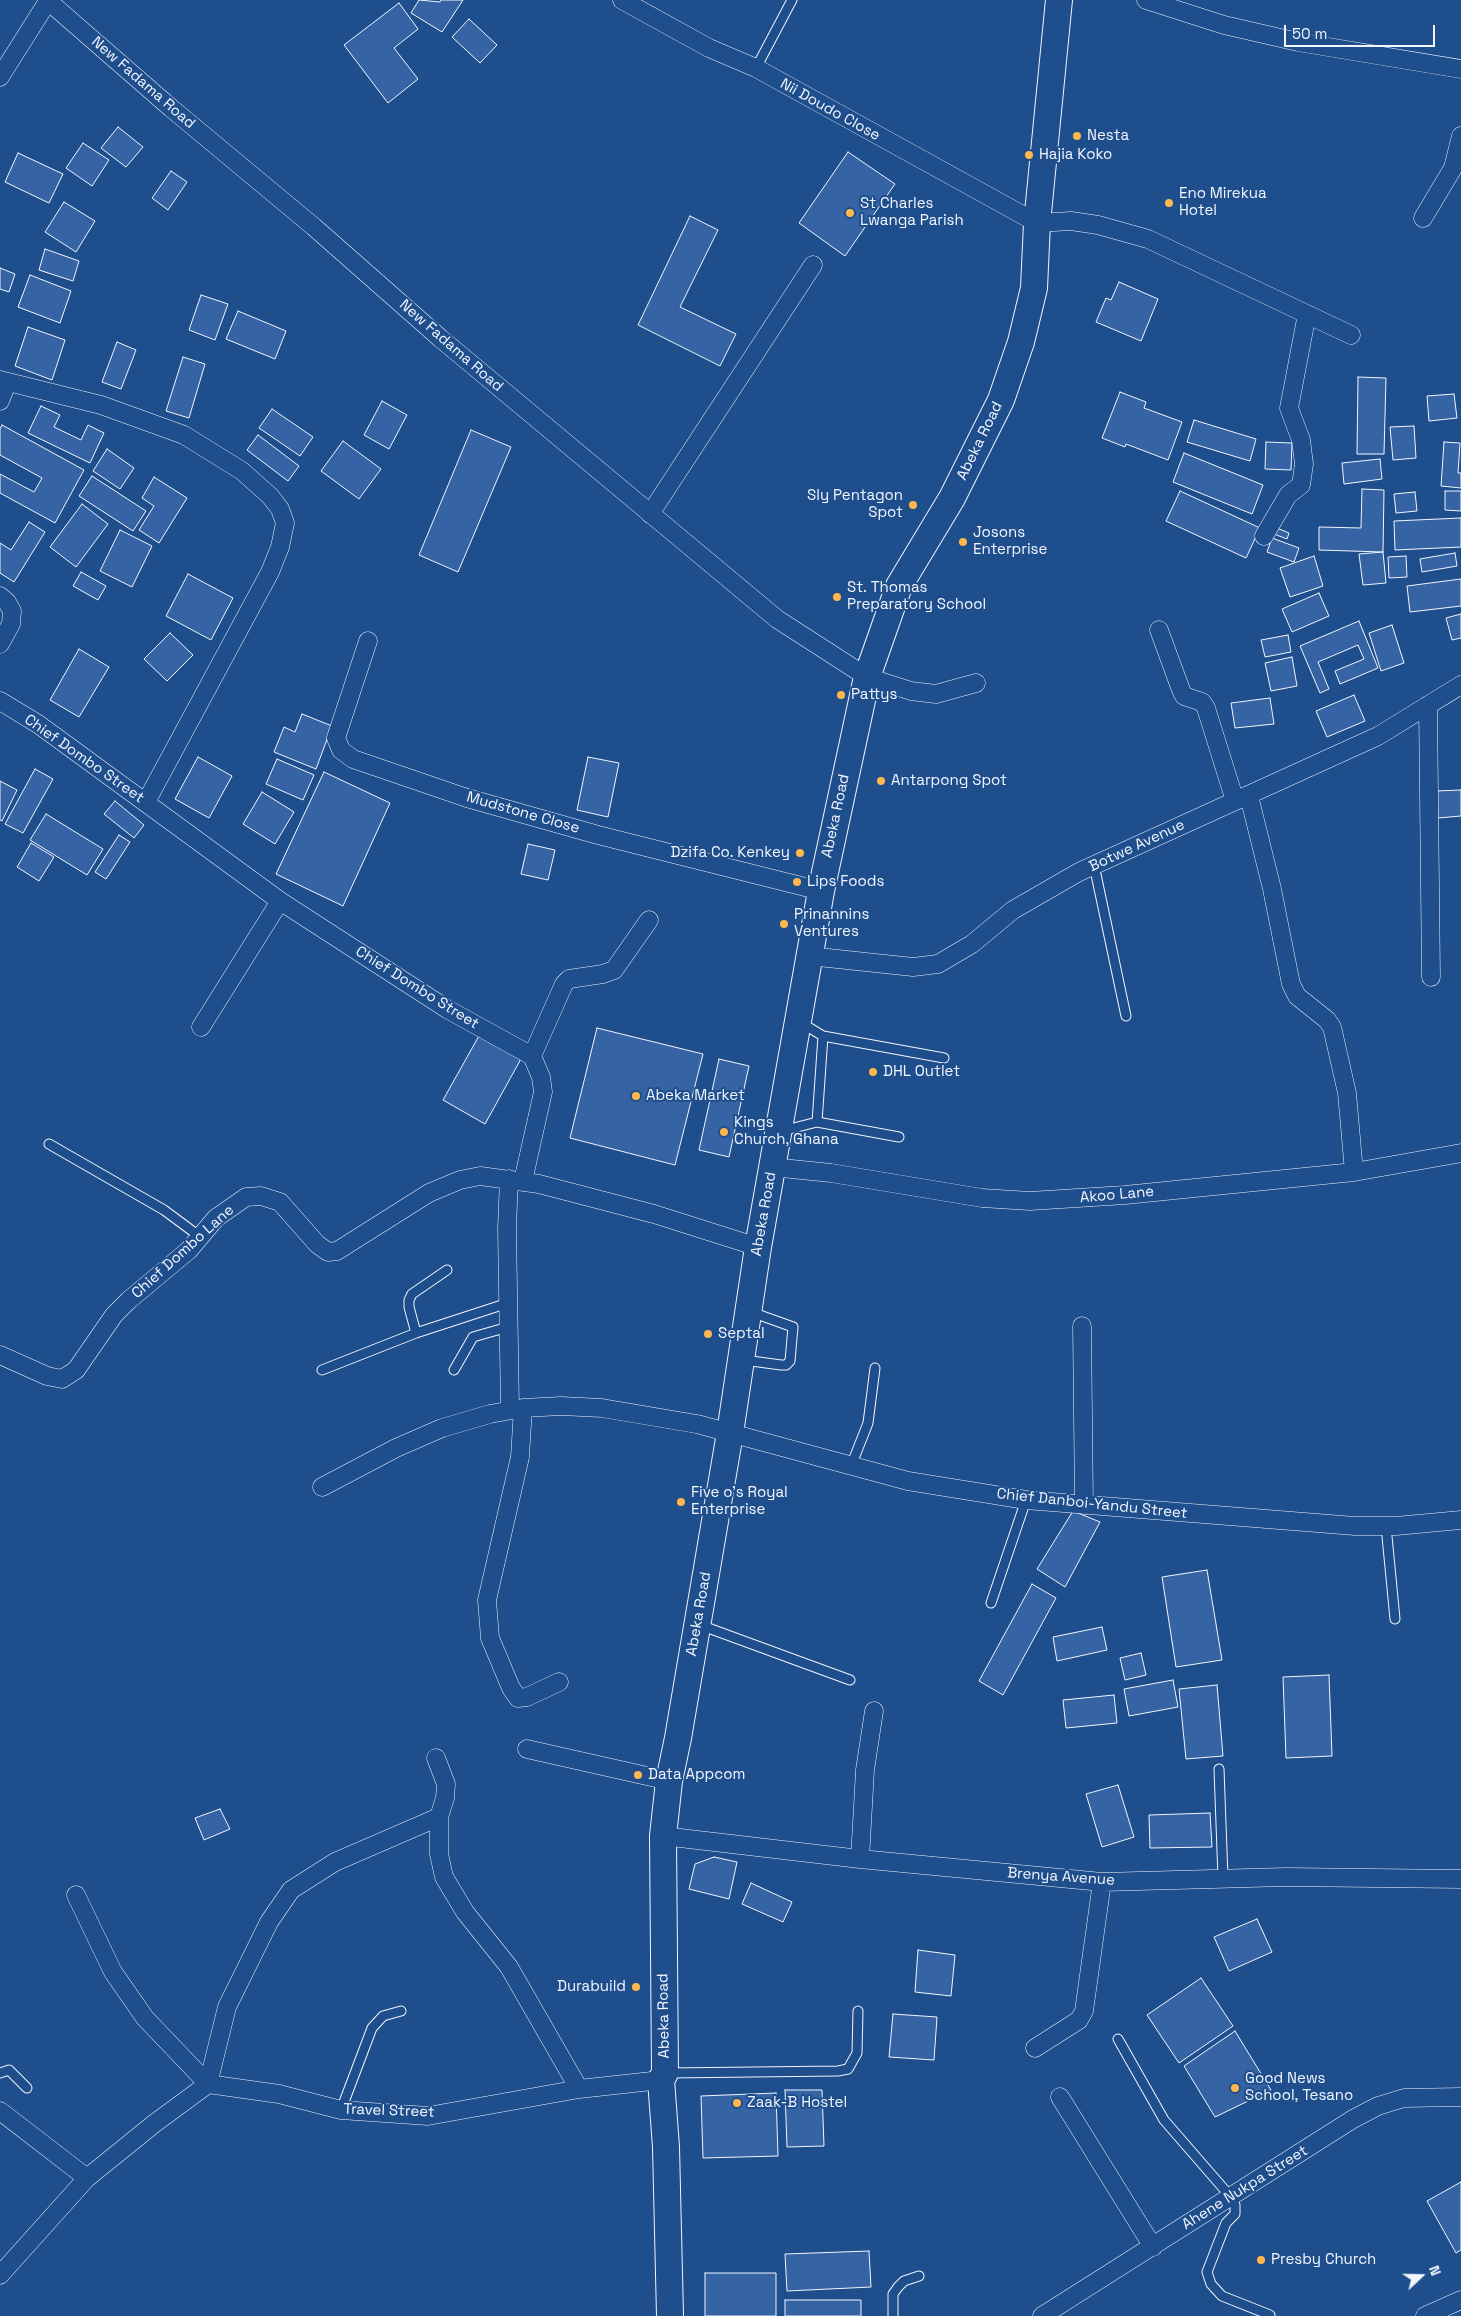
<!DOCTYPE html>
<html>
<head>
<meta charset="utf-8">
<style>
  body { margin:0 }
  #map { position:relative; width:1461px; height:2316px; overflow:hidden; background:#1f4e8c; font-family:"Space Grotesk",sans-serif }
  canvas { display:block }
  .north { position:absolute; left:1396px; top:2251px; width:50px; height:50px; -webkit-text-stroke:4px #1f4e8c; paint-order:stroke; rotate:69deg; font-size:14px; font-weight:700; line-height:20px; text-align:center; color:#f2f6ff }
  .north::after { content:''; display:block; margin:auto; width:18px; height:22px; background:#f2f6ff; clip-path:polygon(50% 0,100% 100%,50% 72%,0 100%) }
  .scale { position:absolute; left:1284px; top:25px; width:151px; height:22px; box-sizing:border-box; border:2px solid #f2f6ff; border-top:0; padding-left:6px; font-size:15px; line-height:18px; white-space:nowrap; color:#f2f6ff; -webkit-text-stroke:4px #1f4e8c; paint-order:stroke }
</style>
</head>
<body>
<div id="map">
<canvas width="1461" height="2316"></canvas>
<div class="north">N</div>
<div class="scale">50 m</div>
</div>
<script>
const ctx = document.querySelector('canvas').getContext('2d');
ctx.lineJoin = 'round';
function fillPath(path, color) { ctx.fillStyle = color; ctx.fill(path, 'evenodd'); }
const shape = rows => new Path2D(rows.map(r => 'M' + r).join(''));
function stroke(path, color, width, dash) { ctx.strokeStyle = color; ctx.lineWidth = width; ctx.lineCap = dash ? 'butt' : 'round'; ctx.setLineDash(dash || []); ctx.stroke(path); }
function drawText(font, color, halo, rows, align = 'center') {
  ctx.font = font + ' "Space Grotesk",sans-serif'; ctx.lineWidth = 4; ctx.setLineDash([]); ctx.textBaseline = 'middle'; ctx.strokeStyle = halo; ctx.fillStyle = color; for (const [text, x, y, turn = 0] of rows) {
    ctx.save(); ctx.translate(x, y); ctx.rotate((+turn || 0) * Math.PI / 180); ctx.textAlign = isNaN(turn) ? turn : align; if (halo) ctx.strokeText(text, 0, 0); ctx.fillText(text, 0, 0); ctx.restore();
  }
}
const building = shape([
  [419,0,440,2,441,0,463,0,442,32,411,13,419,0],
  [399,3,418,29,394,48,418,79,388,103,344,45,399,3],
  [469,19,497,45,480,63,452,37,469,19],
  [118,127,143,147,126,167,101,148,118,127],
  [83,143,109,160,92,186,66,168,83,143],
  [848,152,895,184,845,256,799,223,848,152],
  [18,153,63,174,49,203,5,182,18,153],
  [171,171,187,182,168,210,152,198,171,171],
  [64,202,95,221,76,252,45,232,64,202],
  [690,216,718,230,680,307,736,334,720,366,638,325,690,216],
  [45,249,79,261,73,281,39,270,45,249],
  [0,268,15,274,9,292,0,289,0,268],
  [30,275,71,291,60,323,18,307,30,275],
  [1119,282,1158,299,1141,341,1096,322,1106,298,1111,300,1119,282],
  [201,295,228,304,215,340,189,330,201,295],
  [238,311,286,331,275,359,226,339,238,311],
  [28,327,65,340,52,380,15,366,28,327],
  [117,342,136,350,121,389,102,382,117,342],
  [183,357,205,364,189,418,166,411,183,357],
  [1358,377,1386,378,1384,454,1357,454,1358,377],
  [1120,392,1146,402,1144,408,1182,422,1168,460,1126,444,1125,447,1102,438,1120,392],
  [1454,394,1457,418,1429,421,1427,396,1454,394],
  [382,401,407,415,389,449,364,435,382,401],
  [41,406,60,415,54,427,81,440,88,425,104,433,90,463,28,433,41,406],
  [272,409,313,437,300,456,259,428,272,409],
  [1194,420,1256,439,1250,461,1187,442,1194,420],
  [2,425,84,470,55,523,0,493,0,474,34,492,42,478,0,455,0,429,2,425],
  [1414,426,1416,458,1393,460,1390,427,1414,426],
  [471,430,511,447,458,572,419,555,471,430],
  [258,435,299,466,288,481,247,450,258,435],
  [343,441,381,469,359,499,321,471,343,441],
  [1266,442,1292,443,1291,470,1265,469,1266,442],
  [1444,442,1460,443,1458,473,1461,473,1461,488,1441,486,1444,442],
  [107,449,134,468,120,489,93,471,107,449],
  [1184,453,1263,485,1252,514,1173,482,1184,453],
  [1380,459,1382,479,1344,484,1342,463,1380,459],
  [92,476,146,511,133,531,79,496,92,476],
  [154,477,187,498,159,543,139,530,154,506,142,498,154,477],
  [1362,489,1384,490,1383,552,1319,550,1319,527,1361,528,1362,489],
  [1180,491,1260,528,1246,558,1166,521,1180,491],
  [1445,491,1461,491,1461,511,1445,510,1445,491],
  [1415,492,1417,511,1396,513,1394,494,1415,492],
  [82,504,108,524,76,567,50,547,82,504],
  [1461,518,1461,547,1395,550,1394,521,1461,518],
  [29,522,45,532,14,582,0,573,0,543,11,550,29,522],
  [1277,528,1289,533,1287,539,1274,534,1277,528],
  [120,530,152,546,132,587,100,571,120,530],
  [1272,538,1299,548,1294,562,1267,552,1272,538],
  [1383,552,1386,583,1363,585,1359,554,1383,552],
  [1455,553,1457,566,1422,572,1420,559,1455,553],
  [1314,556,1323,586,1290,597,1280,568,1314,556],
  [1406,556,1407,577,1389,578,1388,557,1406,556],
  [81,572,106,586,98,600,73,586,81,572],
  [188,574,233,598,211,640,166,616,188,574],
  [1461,579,1461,606,1410,612,1407,586,1461,579],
  [1319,593,1329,616,1292,632,1282,609,1319,593],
  [1461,614,1461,638,1452,640,1446,618,1461,614],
  [1359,621,1378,668,1340,684,1335,671,1364,659,1358,645,1318,662,1329,689,1320,693,1300,646,1359,621],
  [1392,625,1404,663,1381,671,1369,633,1392,625],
  [170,633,193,655,167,681,144,659,170,633],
  [1288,635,1291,652,1265,657,1261,640,1288,635],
  [79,649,109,667,79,717,50,700,79,649],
  [1292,657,1297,686,1271,691,1265,663,1292,657],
  [1354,695,1365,721,1327,737,1316,711,1354,695],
  [1270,698,1274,724,1235,728,1231,703,1270,698],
  [302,714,332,726,316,769,274,752,284,727,295,732,302,714],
  [198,757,232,776,209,818,175,799,198,757],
  [588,757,619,763,608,817,577,810,588,757],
  [277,759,314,775,303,800,266,784,277,759],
  [35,769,53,779,23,833,5,824,35,769],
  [324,772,390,803,343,906,276,874,324,772],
  [0,781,17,790,2,821,0,820,0,781],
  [1461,790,1461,816,1438,818,1436,791,1461,790],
  [262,792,294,812,275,844,243,824,262,792],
  [115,801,144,825,134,838,104,814,115,801],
  [46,814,103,849,87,875,30,840,46,814],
  [119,835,130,842,106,879,95,872,119,835],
  [31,843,54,857,39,881,17,867,31,843],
  [528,844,555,850,548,880,521,874,528,844],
  [597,1028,703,1054,675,1165,570,1138,597,1028],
  [480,1034,522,1057,485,1124,443,1100,480,1034],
  [719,1059,749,1066,729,1157,699,1150,719,1059],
  [1073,1511,1100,1522,1065,1587,1037,1569,1073,1511],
  [1207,1570,1222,1660,1176,1667,1162,1577,1207,1570],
  [1032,1584,1056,1598,1003,1695,979,1681,1032,1584],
  [1102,1627,1107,1650,1057,1661,1053,1637,1102,1627],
  [1141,1653,1146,1675,1125,1680,1120,1658,1141,1653],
  [1329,1675,1332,1756,1286,1758,1283,1677,1329,1675],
  [1173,1680,1178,1707,1129,1716,1124,1689,1173,1680],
  [1217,1685,1223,1756,1186,1759,1179,1689,1217,1685],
  [1114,1695,1117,1723,1066,1728,1063,1700,1114,1695],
  [1118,1785,1134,1837,1102,1847,1086,1794,1118,1785],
  [220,1809,230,1829,204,1840,195,1818,220,1809],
  [1210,1813,1212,1847,1150,1848,1149,1815,1210,1813],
  [714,1857,737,1862,729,1899,689,1889,695,1864,714,1857],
  [751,1883,792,1902,783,1922,742,1904,751,1883],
  [1257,1919,1272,1952,1229,1971,1214,1937,1257,1919],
  [918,1950,955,1955,951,1996,915,1992,918,1950],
  [1201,1978,1233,2026,1179,2063,1147,2015,1201,1978],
  [893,2014,937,2017,934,2060,889,2057,893,2014],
  [1235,2031,1271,2090,1215,2117,1184,2066,1235,2031],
  [785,2090,822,2090,824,2146,787,2147,785,2090],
  [776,2093,778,2156,703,2158,701,2096,776,2093],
  [1461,2182,1461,2250,1456,2253,1427,2201,1461,2182],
  [869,2251,871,2287,787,2291,785,2254,869,2251],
  [705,2273,776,2273,776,2316,705,2316,705,2273],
  [785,2300,861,2300,861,2316,785,2316,785,2300]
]);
fillPath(building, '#3563a3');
stroke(building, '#f2f6ff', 1);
const lane = shape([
  [756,68,792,0],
  [1094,865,1126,1016],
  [800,1022,823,1036,944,1058],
  [817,1122,823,1036],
  [782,1131,817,1122,899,1137],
  [49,1144,164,1210,199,1236],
  [416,1333,409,1307,409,1300,412,1294,447,1270],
  [744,1360,781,1365,786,1365,790,1361,793,1327,751,1312],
  [322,1370,416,1333,508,1303],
  [454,1370,473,1337,508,1327],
  [851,1466,868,1423,875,1368],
  [1386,1526,1395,1619],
  [991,1603,1026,1500],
  [700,1625,850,1680],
  [1219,1769,1223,1878],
  [1118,2039,1164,2120,1230,2196,1235,2205,1235,2214,1226,2223,1207,2272,1211,2284,1222,2296,1270,2315],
  [0,2073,9,2070,27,2088],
  [668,2073,838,2071,848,2069,857,2053,858,2011],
  [341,2110,372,2028,383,2016,401,2011],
  [893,2316,893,2294,898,2287,904,2281,919,2276]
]);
const street = shape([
  [47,0,171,108,314,227,440,338,777,619,867,677,911,691,936,694,976,683],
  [622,0,709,48,756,68,1037,223,1071,221,1098,225,1148,239,1351,335],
  [1146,0,1224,25,1298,42,1461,69],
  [0,77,48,1],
  [1423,218,1453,168,1461,136],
  [0,380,101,405,184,435,242,471,270,496,280,509,285,523,280,547,270,572,146,802],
  [0,401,7,383],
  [650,514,813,265],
  [1264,536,1288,495,1301,485,1304,464,1301,440,1289,408,1307,314],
  [0,596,7,602,12,611,11,624,0,644],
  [1159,630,1181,690,1184,696,1202,702,1206,708,1235,801],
  [368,641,336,738,341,750,353,759,467,798,598,835,821,891],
  [0,701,38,724,280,901,447,1009,532,1056,541,1077,543,1092,523,1181],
  [1428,705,1431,977],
  [1249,796,1272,889,1291,984,1297,996,1327,1020,1332,1027,1347,1093,1354,1172],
  [809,956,913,967,938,964,972,944,1013,910,1079,872,1378,736,1461,685],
  [201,1027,280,901],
  [532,1056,564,984,569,979,603,974,614,970,649,920],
  [772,1167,831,1173,982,1198,1030,1201,1125,1195,1354,1172,1461,1153],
  [509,1179,507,1228,510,1410],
  [1082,1326,1084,1505],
  [0,1355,47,1376,62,1379,76,1370,114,1315,129,1300,189,1250,216,1218,246,1197,261,1196,280,1202,317,1244,328,1252,337,1251,429,1193,460,1180,480,1176,539,1184,654,1214,758,1247],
  [523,1408,520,1457,487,1600,490,1638,511,1688,518,1698,527,1697,559,1682],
  [322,1487,396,1448,442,1428,490,1414,523,1408,561,1406,602,1408,697,1424,908,1481,1026,1500,1355,1526,1396,1526,1461,1520],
  [527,1749,669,1781],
  [436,1758,446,1784,445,1798,439,1817,439,1854,444,1877,465,1912,509,1967,579,2089],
  [663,1836,860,1859,1102,1882,1286,1877,1461,1879],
  [860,1859,865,1770,874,1711],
  [76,1895,113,1972,145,2018,208,2084,279,2094,341,2110,428,2116,579,2089,661,2080],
  [1035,2048,1079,2020,1084,2011,1102,1882],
  [1060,2097,1153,2247],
  [0,2111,87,2178],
  [0,2275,87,2178,155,2123,208,2084,227,2007,269,1922,291,1890,335,1862,439,1817],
  [1042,2316,1353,2119,1378,2106,1404,2098,1461,2097],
  [1425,2316,1461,2300]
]);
const secondary = shape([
  [670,2316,666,2147,661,2080,665,2073,663,1836,669,1781,678,1738,730,1433,758,1247,821,891,867,677,899,586,952,498,1001,400,1021,342,1034,288,1037,223,1059,0]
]);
stroke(lane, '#f2f6ff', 11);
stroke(street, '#f2f6ff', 19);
stroke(secondary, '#f2f6ff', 28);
stroke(lane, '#1f4e8c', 9);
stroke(street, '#1f4e8c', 18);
stroke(secondary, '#1f4e8c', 26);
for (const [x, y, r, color] of [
  [1077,136,5,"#ffb74d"],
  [1029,155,5,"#ffb74d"],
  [1169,203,5,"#ffb74d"],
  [850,213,5,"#ffb74d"],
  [913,505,5,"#ffb74d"],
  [963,542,5,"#ffb74d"],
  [837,597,5,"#ffb74d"],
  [841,695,5,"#ffb74d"],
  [881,781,5,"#ffb74d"],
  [800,853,5,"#ffb74d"],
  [797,882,5,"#ffb74d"],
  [784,924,5,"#ffb74d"],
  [873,1072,5,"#ffb74d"],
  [636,1096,5,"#ffb74d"],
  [724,1132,5,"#ffb74d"],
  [708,1334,5,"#ffb74d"],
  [681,1502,5,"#ffb74d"],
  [638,1775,5,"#ffb74d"],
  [636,1987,5,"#ffb74d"],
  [1235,2088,5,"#ffb74d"],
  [737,2103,5,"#ffb74d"],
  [1261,2260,5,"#ffb74d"]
]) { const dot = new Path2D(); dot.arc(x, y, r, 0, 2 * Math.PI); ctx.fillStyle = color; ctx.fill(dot); stroke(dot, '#1f4e8c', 2); }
drawText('15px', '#f2f6ff', '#1f4e8c', [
  ["New Fadama Road",143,83,41],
  ["Nii Doudo Close",830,110,29],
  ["New Fadama Road",451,346,41],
  ["Abeka Road",980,441,-64],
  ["Chief Dombo Street",84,759,35],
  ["Mudstone Close",523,813,16],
  ["Abeka Road",836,816,-78],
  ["Botwe Avenue",1137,846,-25],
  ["Chief Dombo Street",417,988,32],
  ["Akoo Lane",1117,1195,-5],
  ["Abeka Road",764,1214,-80],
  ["Chief Dombo Lane",183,1252,-42],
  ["Chief Danboi-Yandu Street",1092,1504,6],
  ["Abeka Road",699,1614,-80],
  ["Brenya Avenue",1061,1877,4],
  ["Abeka Road",664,2016,-91],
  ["Travel Street",389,2111,2],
  ["Ahene Nukpa Street",1245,2188,-32]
]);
drawText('15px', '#f2f6ff', '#1f4e8c', [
  ["Nesta",1087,136],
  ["Hajia Koko",1039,155],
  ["Eno Mirekua",1179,194],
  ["Hotel",1179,211],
  ["St Charles",860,204],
  ["Lwanga Parish",860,221],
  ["Sly Pentagon",903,496,"right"],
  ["Spot",903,513,"right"],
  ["Josons",973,533],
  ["Enterprise",973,550],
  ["St. Thomas",847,588],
  ["Preparatory School",847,605],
  ["Pattys",851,695],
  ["Antarpong Spot",891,781],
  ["Dzifa Co. Kenkey",790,853,"right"],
  ["Lips Foods",807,882],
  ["Prinannins",794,915],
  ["Ventures",794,932],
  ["DHL Outlet",883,1072],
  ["Abeka Market",646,1096],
  ["Kings",734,1123],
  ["Church, Ghana",734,1140],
  ["Septal",718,1334],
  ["Five o's Royal",691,1493],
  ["Enterprise",691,1510],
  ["Data Appcom",648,1775],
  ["Durabuild",626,1987,"right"],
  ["Good News",1245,2079],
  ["School, Tesano",1245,2096],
  ["Zaak-B Hostel",747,2103],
  ["Presby Church",1271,2260]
], 'left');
</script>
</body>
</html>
